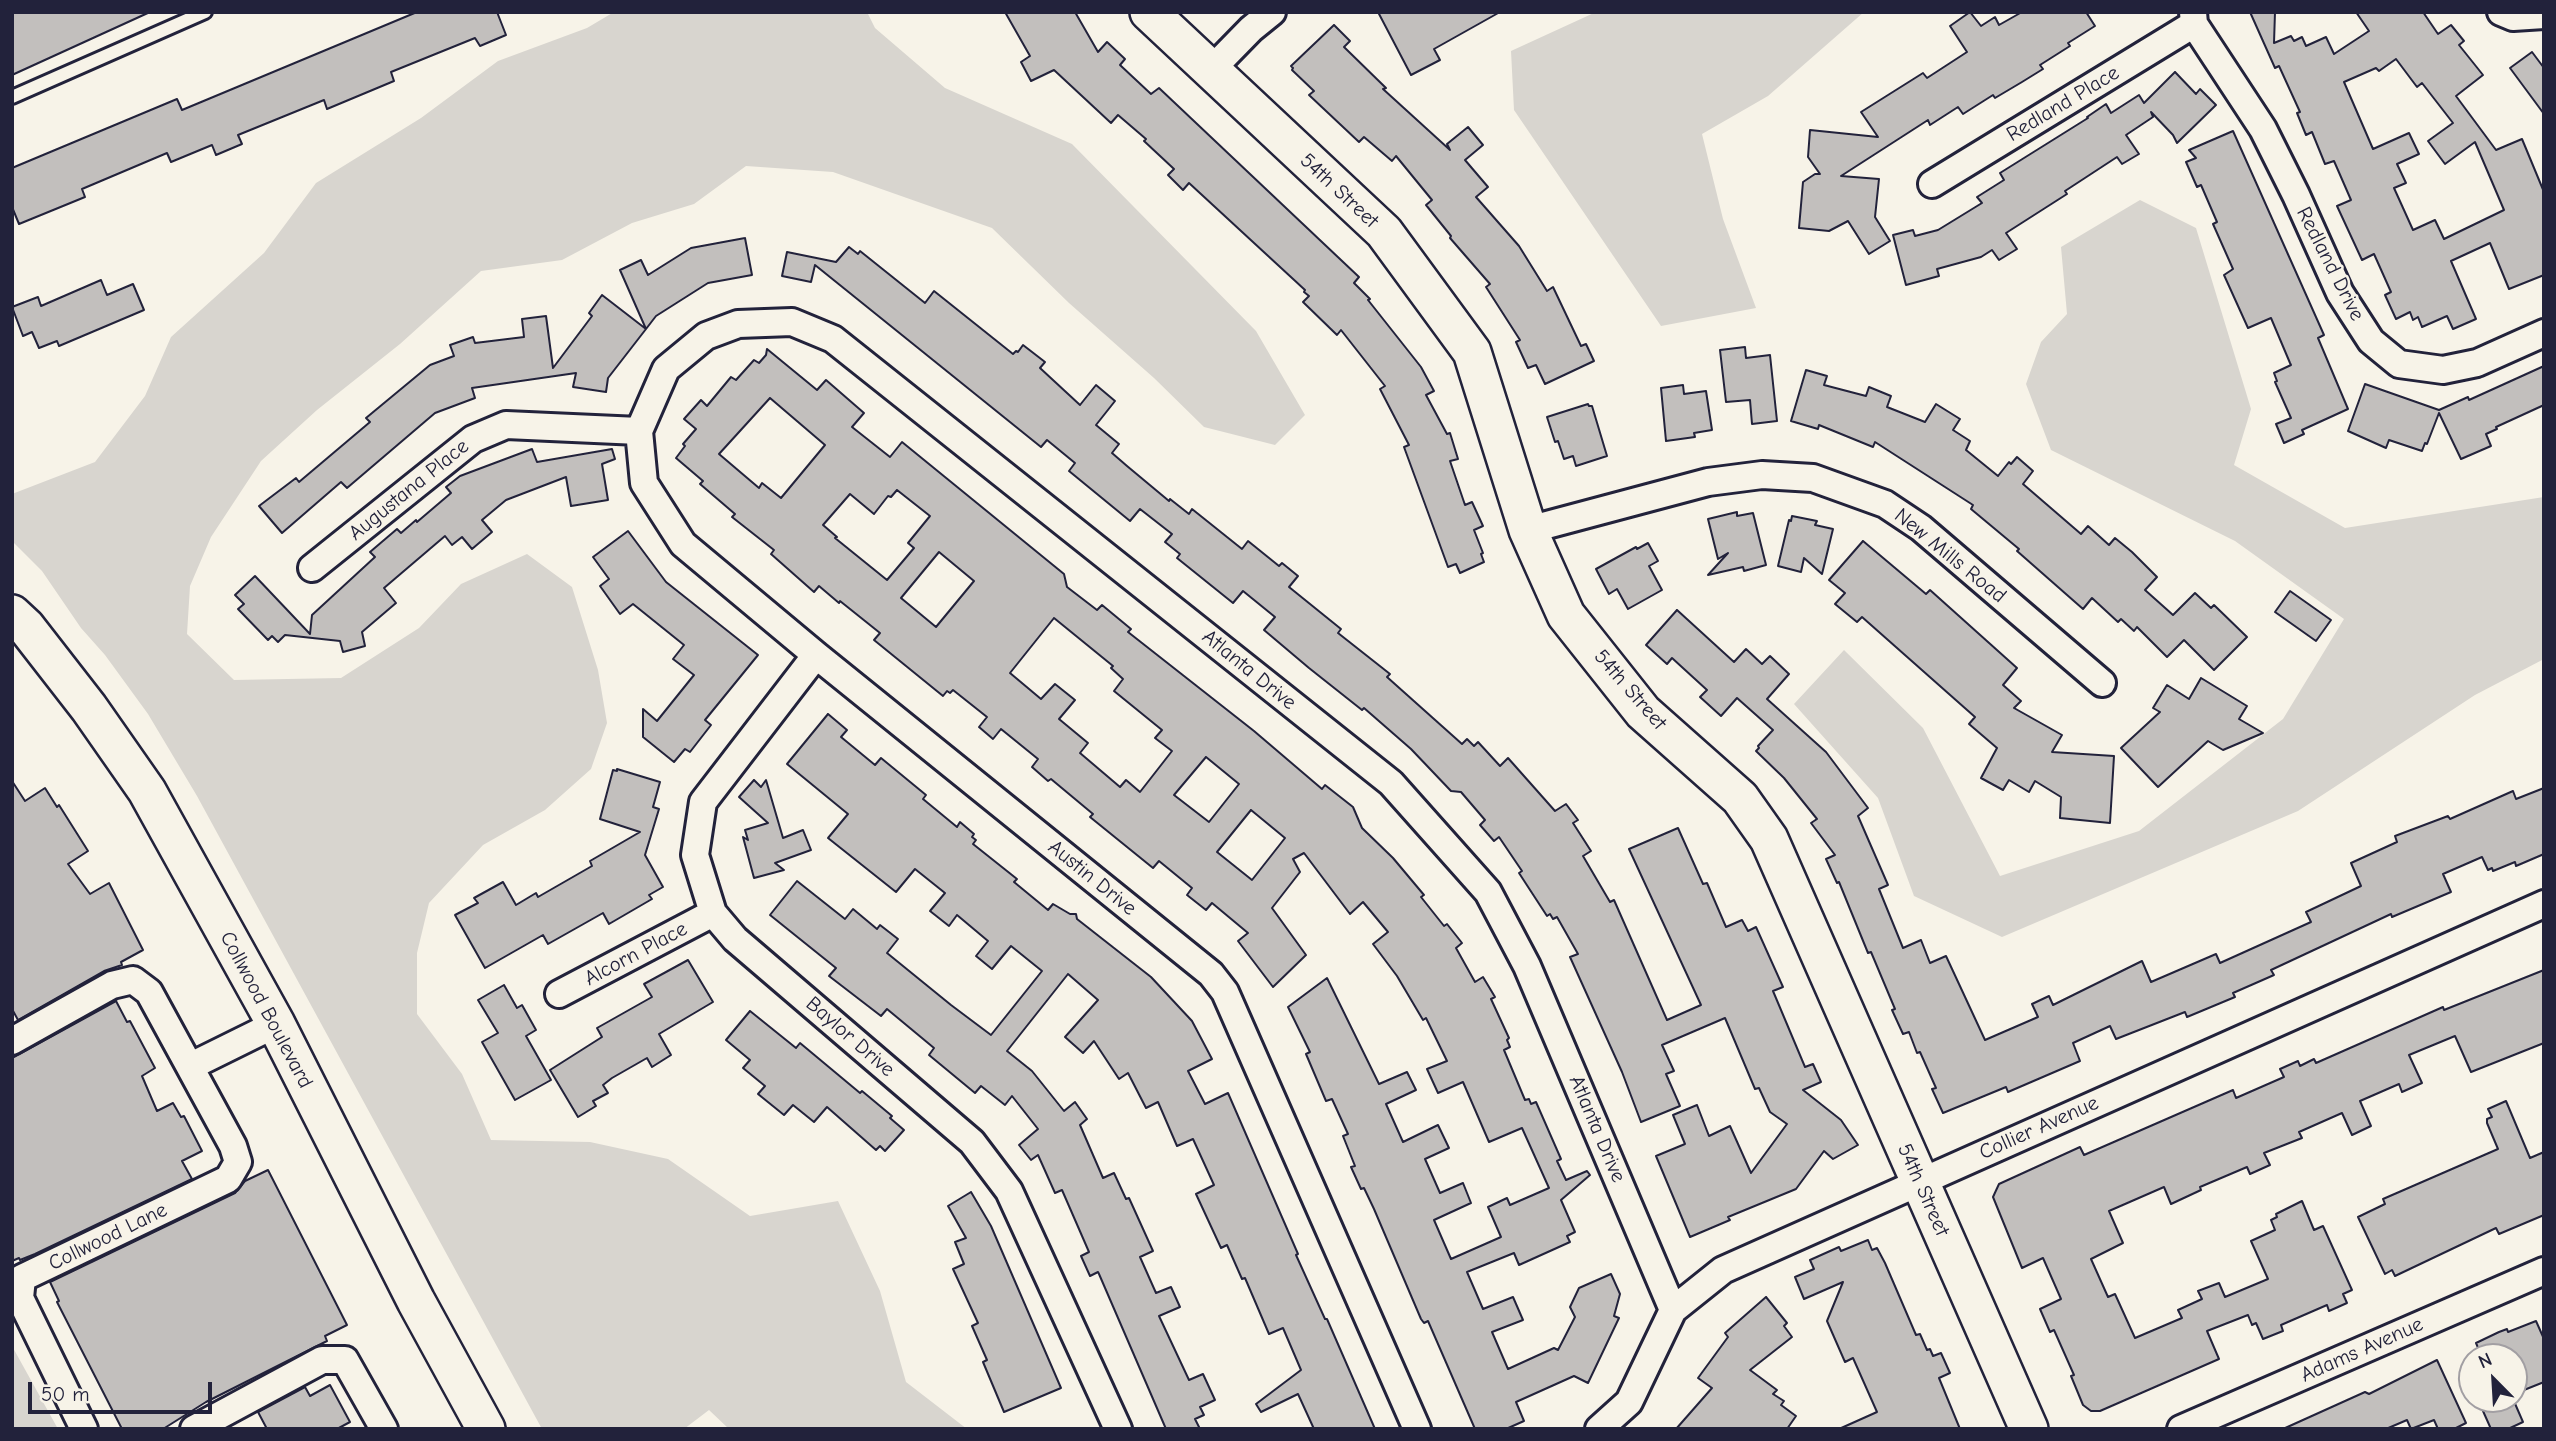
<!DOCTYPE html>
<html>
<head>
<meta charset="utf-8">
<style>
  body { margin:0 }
  #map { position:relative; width:2556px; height:1441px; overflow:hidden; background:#f7f3e8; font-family:"Comic Neue",sans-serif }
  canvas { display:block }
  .frame { position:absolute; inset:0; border:14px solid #22223b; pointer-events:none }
  .north { position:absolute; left:2458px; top:1343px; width:70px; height:70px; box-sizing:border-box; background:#f7f3e8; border:2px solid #a29fa3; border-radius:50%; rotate:336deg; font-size:19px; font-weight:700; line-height:28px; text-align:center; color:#22223b }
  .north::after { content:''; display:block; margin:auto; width:24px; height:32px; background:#22223b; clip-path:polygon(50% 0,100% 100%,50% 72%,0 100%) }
  .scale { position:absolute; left:28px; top:1382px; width:184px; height:32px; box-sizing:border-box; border:4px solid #22223b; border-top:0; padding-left:9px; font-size:21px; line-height:24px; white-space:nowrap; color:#22223b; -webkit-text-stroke:5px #f7f3e8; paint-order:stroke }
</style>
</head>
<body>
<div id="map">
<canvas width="2556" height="1441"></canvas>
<div class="frame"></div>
<div class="north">N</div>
<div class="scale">50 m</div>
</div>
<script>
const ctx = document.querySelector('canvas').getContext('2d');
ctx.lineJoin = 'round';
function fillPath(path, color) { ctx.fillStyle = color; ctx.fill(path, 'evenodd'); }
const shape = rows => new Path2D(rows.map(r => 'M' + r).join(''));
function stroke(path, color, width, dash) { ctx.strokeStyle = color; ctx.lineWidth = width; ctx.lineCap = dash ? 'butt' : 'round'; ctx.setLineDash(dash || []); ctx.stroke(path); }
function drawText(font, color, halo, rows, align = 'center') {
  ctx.font = font + ' "Comic Neue",sans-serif'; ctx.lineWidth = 5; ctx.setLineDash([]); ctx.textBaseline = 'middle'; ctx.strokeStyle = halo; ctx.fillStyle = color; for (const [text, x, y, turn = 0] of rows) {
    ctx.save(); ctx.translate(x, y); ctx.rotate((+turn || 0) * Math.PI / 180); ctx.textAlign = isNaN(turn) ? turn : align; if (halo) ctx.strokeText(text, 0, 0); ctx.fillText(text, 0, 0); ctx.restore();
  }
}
fillPath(shape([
  [614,12,867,12,875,28,945,88,1072,144,1256,331,1305,415,1275,445,1204,427,1154,378,1069,303,992,228,833,172,746,166,694,204,632,223,562,260,481,271,400,344,317,410,261,461,211,537,190,586,187,634,234,680,341,678,419,628,461,584,527,554,572,587,598,670,607,723,591,769,545,810,483,845,429,903,417,953,417,1014,462,1074,491,1140,590,1142,668,1159,750,1216,838,1201,880,1291,906,1382,967,1429,729,1429,709,1410,684,1429,542,1429,197,796,148,714,105,655,81,628,42,571,12,541,12,494,95,462,145,396,171,337,264,253,316,183,421,118,498,61,587,28],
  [1596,12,1864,12,1768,96,1702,134,1723,219,1756,308,1661,326,1514,110,1511,51],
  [2140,200,2196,228,2251,409,2234,465,2345,528,2544,497,2544,659,2475,695,2298,811,2002,937,1914,896,1878,798,1794,704,1844,650,1923,728,2000,876,2139,831,2283,719,2344,619,2235,541,2051,450,2026,384,2041,342,2067,314,2061,247],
  [12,1346,58,1429,12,1429]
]), '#d8d5cf');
const building = shape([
  [12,12,150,12,12,75,12,12],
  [417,12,497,12,506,35,480,46,475,38,391,72,394,81,327,109,324,100,238,135,242,144,216,155,212,145,171,162,167,153,82,189,85,197,19,224,12,207,12,168,177,99,182,110,417,12],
  [1005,12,1075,12,1098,52,1107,42,1125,59,1120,65,1151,94,1159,88,1359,277,1354,283,1370,299,1368,300,1421,367,1434,391,1426,395,1447,434,1450,433,1458,459,1450,461,1465,505,1472,502,1483,526,1474,530,1483,553,1481,554,1484,562,1460,573,1456,564,1448,567,1404,447,1409,445,1380,389,1385,386,1341,330,1337,335,1303,302,1309,296,1304,292,1305,290,1189,183,1183,190,1168,175,1174,169,1144,141,1146,139,1118,115,1111,123,1054,70,1031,81,1021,62,1030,56,1005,12],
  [1378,12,1500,12,1434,49,1440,60,1411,75,1378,12],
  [1970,12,1981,26,1995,17,1999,25,2022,12,2086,12,2095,26,2068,43,2070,46,2040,65,2043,69,2022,82,1995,98,1993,95,1963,114,1958,107,1930,125,1928,120,1841,176,1879,179,1875,217,1890,241,1869,254,1848,221,1829,231,1799,228,1803,182,1815,174,1820,174,1808,157,1810,130,1878,137,1861,112,1923,73,1927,78,1967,52,1950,26,1970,12],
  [2250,12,2275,12,2274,43,2291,36,2294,41,2302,37,2306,46,2326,37,2334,54,2369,31,2356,12,2423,12,2438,34,2451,25,2464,41,2459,45,2483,75,2456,96,2496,150,2522,139,2544,192,2544,275,2509,289,2490,243,2451,261,2476,319,2453,329,2447,316,2422,327,2418,317,2413,320,2410,312,2396,319,2385,295,2391,292,2374,254,2362,260,2337,206,2351,200,2334,161,2325,164,2312,132,2306,135,2297,113,2300,112,2279,66,2275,68,2250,12],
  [2396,59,2417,87,2422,83,2453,123,2428,141,2445,164,2475,142,2504,210,2444,239,2435,220,2413,230,2394,188,2406,183,2397,164,2419,154,2409,133,2373,149,2344,82,2376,68,2379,71,2396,59],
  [1334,25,1350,41,1344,47,1386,88,1383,89,1450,150,1447,144,1468,127,1483,145,1465,160,1488,187,1476,197,1519,246,1547,291,1553,287,1581,346,1586,344,1594,361,1545,384,1536,365,1528,368,1516,342,1520,340,1486,287,1490,284,1450,238,1451,236,1426,205,1432,200,1396,156,1392,161,1364,137,1359,142,1309,95,1314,91,1292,70,1293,68,1291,66,1334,25],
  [2532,52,2544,68,2544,114,2510,68,2532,52],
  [2175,72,2196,94,2200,89,2216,105,2177,143,2173,135,2151,112,2153,117,2126,135,2139,154,2122,164,2117,157,2065,191,2067,194,2006,233,2017,249,1999,260,1992,250,1981,257,1937,269,1939,276,1906,285,1893,235,1913,230,1915,236,1938,230,1982,203,1977,197,2004,180,2000,173,2088,118,2087,117,2106,104,2111,113,2139,95,2144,103,2175,72],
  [2233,131,2324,335,2318,338,2348,409,2302,430,2304,434,2284,443,2276,424,2291,418,2275,382,2277,381,2274,373,2291,365,2290,363,2271,318,2248,328,2224,275,2233,269,2213,224,2217,222,2201,185,2197,187,2186,162,2196,158,2189,150,2233,131],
  [745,238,752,275,708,283,656,316,646,329,620,270,641,260,648,275,691,248,745,238],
  [849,247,858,254,860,251,925,303,934,291,1013,354,1016,351,1018,352,1023,345,1045,362,1040,368,1080,405,1096,385,1115,401,1096,425,1119,444,1112,453,1127,466,1169,501,1170,499,1189,514,1192,509,1242,549,1248,541,1279,566,1282,563,1298,576,1289,587,1341,629,1338,633,1390,674,1387,677,1462,744,1467,739,1474,746,1478,742,1500,766,1508,758,1555,811,1566,804,1578,820,1573,823,1591,851,1583,856,1610,902,1614,900,1667,1020,1701,1005,1629,849,1678,828,1703,884,1707,883,1726,927,1742,920,1748,931,1756,927,1783,987,1773,991,1805,1067,1813,1064,1821,1082,1803,1090,1841,1120,1858,1145,1833,1159,1824,1151,1796,1189,1728,1217,1730,1220,1690,1237,1656,1156,1685,1144,1673,1115,1697,1105,1709,1136,1730,1126,1751,1173,1787,1124,1770,1112,1759,1088,1755,1089,1725,1018,1662,1045,1674,1071,1666,1074,1680,1106,1641,1122,1622,1072,1570,957,1578,954,1557,917,1553,919,1550,914,1547,916,1519,873,1522,871,1499,837,1494,841,1480,825,1485,820,1461,792,1451,791,1411,749,1364,708,1362,710,1309,668,1264,630,1275,617,1243,591,1233,603,1177,558,1180,554,1165,542,1172,534,1140,509,1130,521,1069,471,1075,463,1047,440,1041,447,815,265,811,282,782,276,787,252,836,262,849,247],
  [101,280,107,295,133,284,144,310,59,346,57,341,39,348,32,332,23,336,12,307,38,297,41,306,101,280],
  [602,295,646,329,608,378,606,392,573,387,576,373,472,388,475,398,435,413,347,488,341,482,282,533,259,506,296,478,299,482,370,422,366,418,430,365,454,356,450,345,473,337,475,343,524,337,522,319,546,316,553,368,592,316,589,313,602,295],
  [1745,347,1746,358,1770,355,1777,421,1752,424,1750,400,1726,402,1720,350,1745,347],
  [767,349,817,390,826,380,864,413,852,427,890,457,902,442,1064,574,1067,587,1097,610,1102,605,1131,629,1128,632,1254,731,1322,789,1325,785,1353,807,1362,828,1393,858,1424,895,1421,897,1444,926,1447,924,1462,943,1456,948,1475,982,1483,977,1495,997,1491,999,1509,1038,1507,1040,1510,1047,1504,1050,1525,1100,1529,1099,1531,1104,1536,1102,1561,1159,1557,1161,1566,1180,1587,1171,1590,1175,1561,1200,1575,1232,1567,1236,1570,1242,1519,1265,1514,1253,1467,1272,1483,1309,1513,1297,1523,1320,1492,1332,1508,1369,1554,1348,1558,1350,1575,1317,1570,1307,1579,1288,1611,1274,1620,1294,1614,1316,1619,1318,1588,1383,1574,1376,1516,1402,1524,1421,1506,1429,1475,1429,1428,1321,1424,1323,1421,1319,1374,1209,1364,1188,1361,1189,1351,1167,1355,1166,1343,1136,1348,1134,1332,1099,1326,1101,1306,1054,1310,1052,1288,1007,1327,978,1379,1084,1407,1072,1416,1090,1386,1104,1403,1142,1438,1125,1449,1148,1425,1159,1440,1193,1463,1183,1471,1203,1434,1220,1451,1259,1501,1237,1488,1207,1507,1198,1510,1205,1549,1188,1522,1128,1489,1142,1463,1082,1438,1093,1427,1069,1447,1061,1426,1018,1423,1020,1397,976,1373,944,1388,932,1363,902,1350,914,1304,853,1293,859,1300,872,1272,908,1306,955,1273,987,1238,941,1248,933,1212,903,1206,910,1187,895,1192,888,1159,861,1153,868,1090,817,1093,814,1051,779,1048,781,1032,767,1038,759,1001,729,993,739,979,727,987,717,953,690,950,693,947,691,943,696,874,640,880,633,840,601,839,603,819,586,814,592,771,554,774,550,732,517,735,514,700,484,703,481,676,458,685,446,683,444,696,429,684,419,701,400,707,406,731,377,736,380,754,360,759,363,766,355,767,349],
  [770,398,825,445,781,498,762,483,759,488,719,454,770,398],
  [897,490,930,516,908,543,914,548,887,580,835,538,837,537,823,525,850,494,874,514,888,496,891,497,897,490],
  [939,552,974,581,936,627,901,598,939,552],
  [1054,618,1113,666,1111,668,1123,679,1114,691,1162,730,1155,738,1172,751,1140,792,1126,780,1120,787,1080,753,1088,743,1059,719,1075,700,1055,684,1041,699,1010,673,1054,618],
  [1206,757,1239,784,1209,822,1174,795,1206,757],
  [1251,810,1285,838,1252,880,1217,852,1251,810],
  [2544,366,2544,405,2496,427,2497,429,2486,434,2491,446,2461,459,2439,413,2427,444,2425,443,2422,451,2389,440,2386,448,2348,431,2365,384,2439,410,2468,397,2469,400,2544,366],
  [1806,370,1827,376,1824,385,1866,396,1869,387,1891,396,1887,407,1925,422,1936,404,1960,419,1953,430,1970,441,1966,450,1998,476,2009,462,2011,464,2017,457,2033,471,2023,484,2081,534,2088,526,2109,545,2115,538,2132,552,2157,577,2145,590,2173,615,2195,593,2211,608,2214,605,2247,637,2214,670,2184,640,2167,657,2137,627,2134,631,2121,619,2118,622,2092,598,2083,609,2017,551,2019,549,1971,509,1973,505,1875,442,1873,447,1819,425,1818,429,1791,421,1806,370],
  [1683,385,1684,394,1706,391,1712,430,1694,433,1695,437,1666,441,1661,388,1683,385],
  [1588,404,1589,406,1592,406,1607,456,1576,466,1573,456,1564,459,1558,441,1555,442,1547,417,1588,404],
  [532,449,537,462,612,449,615,459,602,464,608,500,571,506,566,477,506,500,482,520,492,532,472,549,462,537,452,545,445,536,384,588,396,603,362,632,365,646,343,652,340,641,285,635,278,642,272,636,268,640,238,609,244,604,235,595,255,576,310,634,312,615,375,557,370,552,397,529,401,533,416,520,417,522,451,493,446,487,460,476,532,449],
  [1737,512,1737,516,1753,513,1766,565,1744,571,1743,567,1708,575,1728,553,1718,559,1708,519,1737,512],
  [1792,516,1817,521,1815,525,1833,529,1822,574,1804,558,1801,572,1778,566,1789,520,1791,521,1792,516],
  [628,531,666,582,758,655,705,720,711,725,690,752,685,749,674,762,643,737,643,709,657,721,694,675,673,659,684,645,633,604,620,614,600,586,609,579,593,557,628,531],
  [1863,541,1926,594,1930,590,2017,668,2003,685,2021,701,2014,708,2062,735,2052,752,2114,756,2110,823,2060,818,2061,797,2035,781,2029,792,2009,780,2003,790,1981,778,1997,748,1969,724,1975,717,1862,617,1857,622,1835,604,1845,593,1829,580,1863,541],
  [1648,543,1658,561,1649,566,1662,590,1628,609,1617,589,1609,594,1596,569,1636,547,1637,549,1648,543],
  [2290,591,2331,620,2316,641,2275,612,2290,591],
  [1677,610,1734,662,1746,649,1762,664,1770,656,1789,674,1767,699,1826,752,1868,808,1858,816,1888,885,1879,889,1903,948,1921,940,1930,963,1946,956,1985,1040,2038,1017,2032,1004,2049,996,2053,1005,2142,961,2151,982,2216,954,2220,963,2311,922,2306,912,2361,886,2351,863,2397,842,2395,836,2448,816,2450,819,2513,791,2516,799,2544,788,2544,854,2516,866,2515,862,2493,871,2492,868,2488,870,2482,857,2443,874,2451,892,2392,917,2391,914,2271,970,2274,975,2233,993,2235,997,2187,1017,2185,1012,2116,1039,2110,1026,2073,1043,2080,1061,2008,1092,2006,1087,1943,1113,1932,1089,1936,1088,1920,1052,1917,1053,1909,1032,1903,1034,1892,1010,1895,1009,1871,952,1868,953,1839,882,1837,883,1826,859,1835,855,1811,823,1817,819,1784,778,1756,751,1759,748,1758,746,1773,730,1737,698,1721,716,1700,697,1707,690,1672,658,1667,664,1646,645,1677,610],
  [2201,678,2247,706,2239,719,2263,733,2223,750,2208,741,2158,787,2121,748,2160,712,2153,708,2167,685,2189,699,2201,678],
  [828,714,847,730,841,737,875,765,881,758,926,795,923,799,957,827,960,822,974,834,972,837,976,840,973,844,1017,879,1014,882,1048,910,1053,904,1070,914,1076,914,1077,919,1151,977,1192,1021,1212,1059,1188,1071,1205,1104,1228,1093,1298,1254,1296,1255,1325,1319,1327,1319,1375,1429,1314,1429,1298,1394,1261,1412,1256,1404,1301,1370,1283,1328,1269,1334,1245,1278,1242,1279,1227,1245,1221,1248,1196,1194,1214,1185,1193,1139,1177,1146,1158,1102,1146,1108,1128,1073,1119,1079,1094,1041,1083,1053,1065,1037,1098,1000,1068,974,1007,1051,1032,1071,1064,1111,1075,1102,1087,1119,1080,1125,1103,1178,1114,1173,1126,1199,1129,1198,1153,1251,1140,1257,1156,1293,1171,1287,1180,1307,1159,1316,1189,1380,1203,1374,1215,1400,1200,1407,1204,1415,1195,1419,1200,1429,1166,1429,1099,1274,1098,1272,1090,1276,1081,1256,1089,1252,1062,1190,1055,1193,1038,1155,1031,1160,1019,1145,1038,1129,1012,1096,1005,1105,981,1086,975,1093,929,1055,934,1048,887,1009,881,1016,829,976,836,968,770,915,797,881,845,919,853,909,877,929,880,925,898,939,887,953,951,1005,991,1035,1042,971,1011,946,992,969,976,956,988,941,957,915,949,926,930,911,945,893,915,869,896,892,828,838,848,814,787,764,828,714],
  [617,769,660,782,653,807,659,809,645,855,663,887,649,895,652,899,609,924,603,913,548,944,543,935,485,968,455,915,478,903,474,898,503,882,516,905,536,893,538,897,592,866,590,861,640,832,600,819,613,770,617,771,617,769],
  [754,780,761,787,766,780,783,838,803,830,811,850,775,863,784,870,754,878,743,837,748,840,745,830,768,823,739,797,754,780],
  [12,781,25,801,45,788,57,807,59,805,88,851,68,864,90,894,109,883,143,950,121,962,122,965,104,971,18,1020,12,1009,12,781],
  [688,960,713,1002,659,1034,671,1055,652,1067,647,1058,612,1078,603,1085,608,1093,593,1101,596,1106,578,1117,550,1070,602,1037,597,1028,652,997,644,984,688,960],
  [2544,970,2544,1043,2471,1072,2455,1036,2409,1055,2422,1083,2402,1092,2399,1084,2360,1101,2371,1126,2352,1135,2342,1113,2299,1132,2302,1138,2264,1153,2270,1165,2250,1174,2247,1167,2200,1187,2201,1190,2171,1204,2164,1187,2109,1211,2123,1243,2091,1259,2108,1297,2115,1294,2135,1338,2182,1318,2178,1310,2202,1299,2198,1291,2219,1283,2225,1297,2268,1279,2251,1241,2275,1230,2271,1220,2277,1217,2276,1214,2302,1201,2314,1230,2323,1226,2352,1290,2343,1294,2347,1303,2329,1311,2327,1305,2281,1325,2283,1331,2263,1339,2256,1323,2252,1325,2248,1315,2207,1331,2219,1359,2100,1411,2091,1411,2083,1405,2071,1376,2074,1375,2054,1330,2050,1332,2040,1309,2061,1299,2043,1258,2022,1268,1993,1197,1999,1184,2080,1147,2084,1155,2233,1090,2236,1098,2284,1077,2280,1069,2298,1061,2300,1066,2314,1059,2316,1063,2443,1007,2444,1010,2544,970],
  [504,985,517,1008,522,1005,536,1030,526,1036,551,1080,515,1100,482,1042,498,1033,478,1000,504,985],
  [116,1001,127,1022,130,1021,155,1068,142,1076,157,1111,173,1103,181,1117,184,1116,202,1151,182,1161,192,1179,35,1254,20,1260,19,1258,12,1261,12,1058,116,1001],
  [750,1011,796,1048,800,1043,860,1093,862,1091,892,1116,890,1118,904,1130,885,1151,880,1146,876,1150,827,1107,814,1122,793,1105,784,1115,758,1094,765,1086,743,1068,750,1060,726,1040,750,1011],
  [2506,1101,2530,1158,2544,1152,2544,1215,2499,1234,2496,1228,2395,1276,2392,1270,2385,1274,2358,1217,2385,1204,2383,1199,2498,1149,2487,1123,2487,1119,2492,1117,2488,1109,2506,1101],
  [268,1170,347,1325,325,1336,327,1341,206,1402,163,1429,122,1429,57,1302,59,1301,50,1282,235,1193,245,1181,268,1170],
  [971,1192,991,1226,1061,1388,1004,1412,983,1362,987,1360,972,1326,978,1323,953,1269,964,1264,955,1242,966,1238,948,1206,971,1192],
  [1868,1240,1872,1250,1877,1248,1885,1263,1916,1335,1920,1334,1927,1350,1930,1349,1933,1356,1941,1353,1950,1373,1939,1378,1960,1429,1839,1429,1877,1412,1853,1358,1845,1362,1827,1321,1843,1282,1804,1299,1795,1277,1814,1269,1810,1260,1839,1247,1841,1251,1868,1240],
  [1766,1297,1787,1323,1784,1326,1792,1337,1750,1370,1777,1390,1773,1394,1784,1401,1781,1405,1796,1416,1787,1429,1676,1429,1712,1388,1698,1378,1728,1337,1725,1333,1766,1297],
  [2536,1321,2544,1339,2544,1382,2514,1394,2514,1357,2482,1357,2476,1343,2499,1332,2507,1329,2508,1332,2536,1321],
  [2437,1360,2466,1423,2454,1429,2438,1429,2434,1420,2411,1429,2407,1420,2386,1429,2283,1429,2365,1392,2369,1394,2437,1360],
  [330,1385,350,1422,337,1429,267,1429,258,1412,305,1387,310,1396,330,1385],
  [2508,1399,2513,1399,2523,1422,2508,1429,2491,1429,2483,1411,2508,1399]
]);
fillPath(building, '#c2bfbd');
stroke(building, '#22223b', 2);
const lane = shape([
  [12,97,205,12]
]);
const street = shape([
  [2193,12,2194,24,2263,129,2296,195,2340,293,2371,341,2399,364,2443,370,2477,363,2544,333],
  [2501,12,2513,17,2544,15],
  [1210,71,1251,29,1272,12],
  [1932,184,2194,24],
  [639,431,666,369,706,336,738,324,792,322,833,339,1391,783,1488,892,1527,966,1673,1310],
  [639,431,644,483,683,544,816,655,1211,974,1225,992,1417,1429],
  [1528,530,1708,482,1762,475,1813,478,1885,504,1921,528,2102,683],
  [312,568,473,439,506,425,639,431],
  [816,655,703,802,695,855,713,913,735,939,972,1142,1009,1191,1118,1429],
  [559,994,713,913],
  [12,1041,112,985,133,980,149,992,233,1146,238,1162,228,1179,22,1278,20,1298,84,1429],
  [191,1066,276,1024],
  [194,1429,322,1360,345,1360,384,1429],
  [1599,1429,1629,1402,1673,1310,1723,1270,2544,904],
  [2181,1429,2544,1271]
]);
const secondary = shape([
  [1149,12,1384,232,1472,352,1528,530,1566,615,1643,712,1740,798,1769,839,2029,1429],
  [12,614,26,627,89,708,147,791,276,1024,416,1301,486,1429]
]);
stroke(lane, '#22223b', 18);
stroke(street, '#22223b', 32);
stroke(secondary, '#22223b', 42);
stroke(lane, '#f7f3e8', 12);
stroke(street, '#f7f3e8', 26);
stroke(secondary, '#f7f3e8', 37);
drawText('21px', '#22223b', '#f7f3e8', [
  ["Redland Place",2063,104,-31],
  ["54th Street",1339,191,43],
  ["Redland Drive",2330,264,63],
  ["Augustana Place",409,490,-39],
  ["New Mills Road",1950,556,39],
  ["Atlanta Drive",1249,670,39],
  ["54th Street",1630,690,49],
  ["Austin Drive",1092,878,39],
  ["Alcorn Place",636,954,-28],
  ["Collwood Boulevard",266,1010,62],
  ["Baylor Drive",850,1037,41],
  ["Collier Avenue",2039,1128,-24],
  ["Atlanta Drive",1597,1129,67],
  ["54th Street",1923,1190,66],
  ["Collwood Lane",108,1237,-26],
  ["Adams Avenue",2362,1350,-24]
]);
</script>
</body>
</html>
